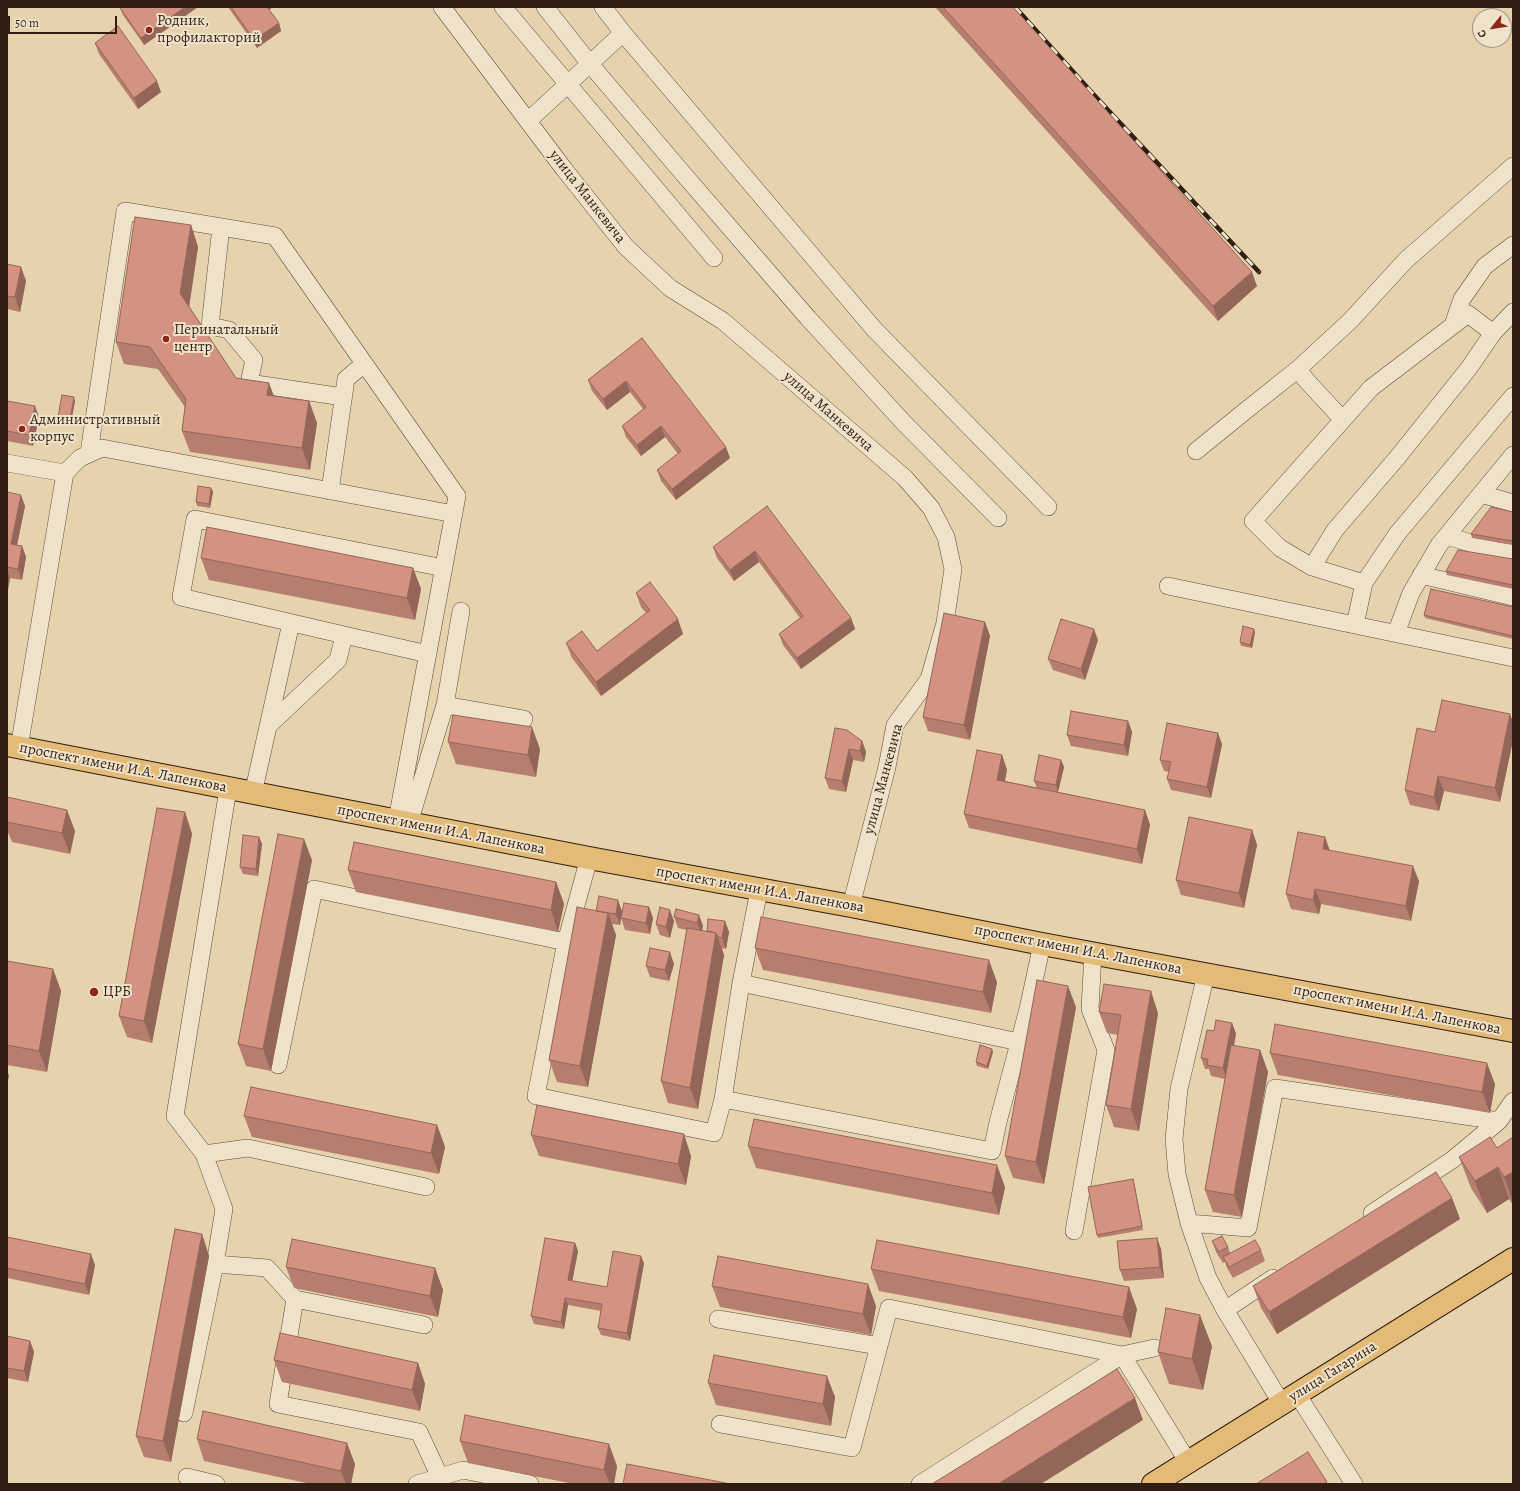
<!DOCTYPE html>
<html>
<head>
<meta charset="utf-8">
<style>
  body { margin:0 }
  #map { position:relative; width:1520px; height:1491px; overflow:hidden; background:#e6d3ad; font-family:Alegreya,serif }
  canvas { display:block }
  .frame { position:absolute; inset:0; border:8px solid #311e12; pointer-events:none }
  .north { position:absolute; left:1472px; top:8px; width:40px; height:40px; box-sizing:border-box; background:#efe2ca; border:1px solid #a39480; border-radius:50%; rotate:240deg; font-size:11px; font-weight:700; line-height:16px; text-align:center; color:#311e12 }
  .north::after { content:''; display:block; margin:auto; width:14px; height:18px; background:#8f2418; clip-path:polygon(50% 0,100% 100%,50% 72%,0 100%) }
  .scale { position:absolute; left:8px; top:16px; width:109px; height:18px; box-sizing:border-box; border:2px solid #311e12; border-top:0; padding-left:5px; font-size:12px; line-height:14px; white-space:nowrap; color:#311e12; -webkit-text-stroke:3px #efe2ca; paint-order:stroke }
</style>
</head>
<body>
<div id="map">
<canvas width="1520" height="1491"></canvas>
<div class="frame"></div>
<div class="north">С</div>
<div class="scale">50 m</div>
</div>
<script>
const ctx = document.querySelector('canvas').getContext('2d');
ctx.lineJoin = 'round';
const shape = rows => new Path2D(rows.map(r => 'M' + r).join(''));
function stroke(path, color, width, dash) { ctx.strokeStyle = color; ctx.lineWidth = width; ctx.lineCap = dash ? 'butt' : 'round'; ctx.setLineDash(dash || []); ctx.stroke(path); }
function fillPath(path, color) { ctx.fillStyle = color; ctx.fill(path, 'evenodd'); }
function drawText(font, color, halo, rows, align = 'center') {
  ctx.font = font + ' Alegreya,serif'; ctx.lineWidth = 4; ctx.setLineDash([]); ctx.textBaseline = 'middle'; ctx.strokeStyle = halo; ctx.fillStyle = color; for (const [text, x, y, turn = 0] of rows) {
    ctx.save(); ctx.translate(x, y); ctx.rotate((+turn || 0) * Math.PI / 180); ctx.textAlign = isNaN(turn) ? turn : align; if (halo) ctx.strokeText(text, 0, 0); ctx.fillText(text, 0, 0); ctx.restore();
  }
}
const minor = shape([
  [442,7,564,169,626,247,670,288,723,321,905,478,931,508,946,537,953,569,945,623,929,679,895,725,887,767,851,906],
  [503,7,714,258],
  [545,7,590,64,680,170,808,318,904,423,998,518],
  [603,7,623,33],
  [528,121,623,33,874,329,1048,507],
  [221,227,210,326,229,330,254,360,249,383,343,397],
  [1453,325,1462,299,1485,266,1513,245],
  [1493,333,1513,312],
  [1343,420,1306,380,1298,369,1350,321,1406,260,1513,166],
  [1196,451,1244,412,1298,369],
  [89,453,125,211,275,236,457,496,397,820],
  [7,463,65,473,19,748],
  [65,473,80,458,102,448,454,514],
  [330,491,346,379,364,364],
  [1481,494,1513,503],
  [1447,536,1497,551,1513,553],
  [1312,567,1335,530,1397,458,1469,368,1493,333,1468,314,1371,388,1253,521,1280,548,1312,567,1364,583],
  [1421,575,1513,597],
  [1168,586,1513,658],
  [1355,625,1364,583,1397,534,1513,396],
  [1396,633,1411,593,1439,545,1513,455],
  [344,635,428,654],
  [445,705,524,719],
  [268,726,338,660,344,635,181,597,195,519,444,568],
  [253,794,291,623],
  [409,823,445,705,461,611],
  [589,858,566,942,536,1096,714,1133,723,1099,741,983,759,890],
  [1206,974,1179,1089,1174,1139,1177,1174,1189,1223,1208,1278,1225,1310,1282,1404],
  [741,983,1019,1042],
  [278,1065,314,889,566,942],
  [723,1099,992,1151,998,1122,1028,1009,1042,944],
  [204,1154,248,1148,426,1187],
  [1372,1213,1452,1160,1499,1121,1513,1101],
  [1189,1223,1248,1228,1275,1088,1499,1121],
  [1074,1231,1106,1050,1090,1009,1093,953],
  [215,1264,267,1268,295,1299,424,1325],
  [295,1299,278,1404,419,1432,440,1477],
  [1225,1310,1273,1278],
  [718,1319,879,1346],
  [1297,1394,1354,1484],
  [184,1413,215,1264,224,1209,204,1154,175,1116,228,789],
  [720,1424,852,1448,889,1308,1122,1355,1154,1348],
  [187,1477,216,1484],
  [417,1484,463,1470,530,1484],
  [920,1484,1122,1355,1188,1462]
]);
const major = shape([
  [7,745,589,858,851,906,1042,944,1513,1031],
  [1153,1484,1513,1259]
]);
stroke(minor, '#5e4b39', 18);
stroke(major, '#311e12', 24);
stroke(minor, '#efe2ca', 17);
stroke(major, '#e3ba76', 22);
const rail = shape([
  [1015,7,1095,96,1259,272]
]);
stroke(rail, '#311e12', 4.5);
stroke(rail, '#efe2ca', 3, [9]);
fillPath(shape([
  [121,7,198,7,144,45,123,15,120,8],
  [228,7,273,7,269,10,279,23,281,31,257,48],
  [935,7,1013,7,1257,286,1218,321],
  [95,43,161,92,138,109,99,54],
  [191,225,198,247,189,306,236,378,274,396,309,401,317,423,310,470,190,452,182,431,185,407,158,369,124,364,116,342],
  [7,264,21,267,26,281,20,312,7,309],
  [642,338,730,458,676,500,661,481,657,470,678,454,665,437,641,456,626,437,622,426,643,409,630,392,607,410,592,391,588,380],
  [7,401,39,417,33,446,7,441],
  [75,401,71,422,59,420,58,417],
  [211,488,213,492,210,508,197,506,196,502],
  [7,492,25,506,17,545,22,546,26,557,22,580,10,578,7,595],
  [767,506,851,618,855,629,801,669,783,645,779,634,800,618,759,562,734,581,717,558,713,547],
  [1513,512,1513,545,1472,538,1471,534],
  [201,558,413,568,421,589,415,620,209,580],
  [1513,559,1513,589,1447,575,1446,571],
  [636,593,683,634,601,696,572,658,566,643,597,651,646,613,641,607],
  [1513,607,1513,639,1425,618,1424,615],
  [985,622,990,636,970,740,928,731,923,717],
  [1255,632,1252,648,1241,646,1240,642],
  [1098,640,1085,680,1053,670,1048,659],
  [1128,721,1132,732,1128,756,1071,746,1067,735],
  [1513,722,1513,740,1500,802,1444,791,1439,811,1410,805,1405,790],
  [835,728,862,741,866,752,864,762,853,760,846,792,829,789,825,778],
  [448,742,540,749,536,777,456,764],
  [1222,744,1211,798,1171,790,1167,779,1169,772,1164,771,1160,760],
  [1002,755,1007,770,1005,781,1145,810,1150,825,1142,864,969,828,964,814],
  [1061,760,1064,767,1058,792,1037,788,1034,781],
  [7,800,75,831,70,854,12,842,7,830],
  [185,812,192,834,152,1043,127,1037,119,1016],
  [1252,830,1257,845,1244,908,1181,895,1176,880],
  [259,837,262,844,258,876,243,874,240,867],
  [1325,837,1330,851,1419,881,1411,921,1321,904,1319,914,1291,909,1286,894],
  [312,860,271,1071,246,1066,238,1044],
  [348,870,556,882,564,904,558,932,356,892],
  [649,907,653,918,650,934,625,930,621,918,620,925,612,924,616,935,588,1087,557,1082,549,1060,596,911,622,911],
  [699,915,703,926,702,931,707,931,725,921,729,932,726,949,722,948,724,955,698,1109,668,1103,661,1081,687,930,678,928,674,917],
  [674,921,670,938,660,935,656,924],
  [755,948,997,982,991,1013,763,970],
  [7,961,53,969,61,991,47,1072,7,1065],
  [674,964,669,981,650,977,646,966],
  [1076,1007,1044,1184,1013,1178,1005,1156],
  [1099,1012,1158,1013,1139,1131,1114,1127,1106,1105,1118,1035,1107,1033],
  [1232,1023,1236,1034,1234,1046,1260,1050,1268,1072,1242,1217,1213,1212,1205,1190,1225,1079,1211,1076,1209,1069,1205,1069,1201,1058,1214,1031],
  [993,1052,988,1069,977,1066,976,1062],
  [1270,1053,1495,1084,1490,1113,1278,1075],
  [244,1116,437,1125,445,1147,439,1174,252,1137],
  [531,1135,691,1156,686,1185,539,1156],
  [1513,1137,1513,1205,1509,1199,1487,1213,1471,1188,1459,1157,1497,1148],
  [748,1146,1005,1187,999,1215,756,1168],
  [1133,1179,1134,1182,1143,1230,1098,1238,1097,1235],
  [1452,1198,1460,1219,1277,1334,1261,1308,1253,1286],
  [202,1234,209,1256,171,1462,144,1457,136,1436],
  [7,1237,95,1265,89,1295,7,1278],
  [1157,1238,1161,1249,1164,1278,1124,1281,1120,1270],
  [1212,1241,1228,1247,1230,1253,1261,1250,1265,1261,1233,1278,1227,1268,1225,1262,1223,1263,1216,1252],
  [575,1243,578,1251,572,1281,607,1287,644,1263,630,1341,601,1335,598,1328,601,1311,568,1305,564,1329,534,1324,531,1316],
  [286,1267,435,1268,443,1290,438,1317,294,1288],
  [871,1269,1137,1309,1131,1338,879,1291],
  [712,1286,876,1306,871,1335,720,1307],
  [7,1336,30,1341,34,1352,28,1382,7,1378],
  [1212,1346,1203,1390,1169,1384,1158,1352],
  [274,1360,418,1363,425,1384,420,1411,282,1382],
  [708,1383,835,1397,831,1426,716,1405],
  [197,1439,355,1464,351,1484,311,1484,204,1461],
  [460,1441,617,1466,614,1484,574,1484,468,1463]
]), '#b67e6f');
fillPath(shape([
  [185,7,198,7,144,45,141,38],
  [266,7,273,7,267,11],
  [279,23,281,31,257,48,254,40],
  [157,81,161,92,138,109,134,98],
  [191,225,198,247,188,314,180,293],
  [21,267,26,281,20,312,15,297],
  [1252,272,1257,286,1218,321,1213,306],
  [626,381,630,392,607,410,603,399],
  [269,383,277,404,267,395],
  [74,397,75,401,71,422,70,419],
  [309,401,317,423,310,470,302,448],
  [35,406,39,417,33,446,29,435],
  [661,426,665,437,641,456,637,445],
  [726,447,730,458,676,500,672,489],
  [211,488,213,492,210,508,209,504],
  [21,495,25,506,15,555,11,544],
  [22,546,26,557,22,580,18,569],
  [755,551,759,562,734,581,730,570],
  [413,568,421,589,415,620,407,598],
  [7,569,10,578,7,595],
  [851,618,855,629,801,669,797,658],
  [678,619,683,634,601,696,596,682],
  [985,622,990,636,970,740,964,725],
  [1094,629,1098,640,1085,680,1081,669],
  [1254,629,1255,632,1252,648,1250,645],
  [1510,714,1513,722,1513,740,1500,802,1495,788],
  [1128,721,1132,732,1128,756,1124,745],
  [532,727,540,749,536,777,528,755],
  [1218,733,1222,744,1211,798,1207,787],
  [862,741,866,752,864,762,860,751],
  [849,749,853,760,846,792,842,781],
  [1002,755,1007,770,1002,794,997,780],
  [1061,760,1064,767,1058,792,1056,785],
  [1438,776,1444,791,1439,811,1434,797],
  [67,810,75,831,70,854,62,833],
  [1145,810,1150,825,1142,864,1137,849],
  [185,812,192,834,152,1043,144,1021],
  [1252,830,1257,845,1244,908,1239,893],
  [259,837,262,844,258,876,256,869],
  [1325,837,1330,852,1323,849],
  [304,839,312,860,271,1071,263,1049],
  [1413,866,1419,881,1411,921,1406,906],
  [556,882,564,904,558,932,551,910],
  [1315,889,1321,904,1319,914,1313,900],
  [618,900,622,911,620,925,616,914],
  [649,907,653,918,650,934,646,923],
  [670,910,674,921,670,938,666,927],
  [608,913,616,935,588,1087,580,1066],
  [699,915,703,926,701,934,697,923],
  [725,921,729,932,726,949,722,938],
  [716,933,724,955,698,1109,690,1088],
  [670,952,674,964,669,981,665,970],
  [989,960,997,982,991,1013,983,992],
  [53,969,61,991,47,1072,39,1051],
  [1068,986,1076,1007,1044,1184,1036,1162],
  [1151,991,1158,1013,1139,1131,1131,1109],
  [1232,1023,1236,1034,1227,1079,1223,1068],
  [992,1049,993,1052,988,1069,987,1066],
  [1260,1050,1268,1072,1242,1217,1234,1195],
  [1487,1063,1495,1084,1490,1113,1482,1092],
  [7,1070,9,1076,7,1086],
  [437,1125,445,1147,439,1174,431,1153],
  [684,1134,691,1156,686,1185,678,1164],
  [997,1165,1005,1187,999,1215,992,1193],
  [1498,1167,1509,1199,1487,1213,1475,1181],
  [1513,1172,1513,1202,1504,1177],
  [1133,1179,1134,1182,1143,1230,1142,1226],
  [1452,1198,1460,1219,1277,1334,1269,1312],
  [202,1234,209,1256,171,1462,163,1441],
  [1157,1238,1161,1249,1164,1278,1160,1267],
  [575,1243,578,1251,571,1288,568,1280],
  [91,1254,95,1265,89,1295,85,1284],
  [641,1256,644,1263,630,1341,627,1333],
  [435,1268,443,1290,438,1317,430,1296],
  [868,1284,876,1306,871,1335,863,1314],
  [1129,1287,1137,1309,1131,1338,1123,1317],
  [565,1298,568,1305,564,1329,561,1322],
  [1200,1315,1212,1346,1203,1390,1192,1359],
  [30,1341,34,1352,28,1382,24,1371],
  [418,1363,425,1384,420,1411,412,1390],
  [827,1376,835,1397,831,1426,823,1404],
  [1135,1398,1143,1420,1041,1484,998,1484],
  [347,1443,355,1464,351,1484,346,1484,341,1471],
  [609,1444,617,1466,614,1484,610,1484,604,1470]
]), '#94665a');
const building = shape([
  [121,7,185,7,141,38,120,8,121,7],
  [231,7,267,7,279,23,254,40,231,7],
  [943,7,1013,7,1252,272,1213,306,943,7],
  [118,26,157,81,134,98,95,43,118,26],
  [135,217,191,225,180,293,236,378,269,383,267,395,309,401,302,448,182,431,186,399,150,347,116,342,135,217],
  [7,264,21,267,15,297,7,296,7,264],
  [642,338,726,447,672,489,657,470,681,451,661,426,637,445,622,426,646,407,626,381,603,399,588,380,642,338],
  [62,395,74,397,70,419,58,417,62,395],
  [7,401,35,406,29,435,7,431,7,401],
  [198,486,211,488,209,504,196,502,198,486],
  [7,492,21,495,11,544,22,546,18,569,7,567,7,492],
  [767,506,851,618,797,658,779,634,803,616,755,551,730,570,713,547,767,506],
  [1491,507,1513,512,1513,541,1471,534,1491,507],
  [207,527,413,568,407,598,201,558,207,527],
  [1458,550,1513,559,1513,585,1446,571,1458,550],
  [650,582,678,619,596,682,566,643,582,631,597,651,650,610,636,593,650,582],
  [1431,589,1513,607,1513,636,1424,615,1431,589],
  [944,613,985,622,964,725,923,717,944,613],
  [1061,619,1094,629,1081,669,1048,659,1061,619],
  [1243,626,1254,629,1250,645,1240,642,1243,626],
  [1442,700,1510,714,1495,788,1438,776,1434,797,1405,790,1417,728,1435,732,1442,700],
  [1071,711,1128,721,1124,745,1067,735,1071,711],
  [453,715,532,727,528,755,448,742,453,715],
  [1167,723,1218,733,1207,787,1167,779,1171,762,1160,760,1167,723],
  [835,728,847,730,862,741,860,751,849,749,842,781,825,778,835,728],
  [977,750,1002,755,997,780,1145,810,1137,849,964,814,977,750],
  [1039,755,1061,760,1056,785,1034,781,1039,755],
  [7,797,67,810,62,833,7,822,7,797],
  [157,808,185,812,144,1021,119,1016,157,808],
  [1189,817,1252,830,1239,893,1176,880,1189,817],
  [1298,832,1325,837,1323,849,1413,866,1406,906,1315,889,1313,900,1286,894,1298,832],
  [278,834,304,839,263,1049,238,1044,278,834],
  [243,835,259,837,256,869,240,867,243,835],
  [354,842,556,882,551,910,348,870,354,842],
  [599,896,618,900,616,914,596,911,599,896],
  [624,903,649,907,646,923,621,918,624,903],
  [577,907,608,913,580,1066,549,1060,577,907],
  [660,907,670,910,666,927,656,924,660,907],
  [676,909,699,915,697,923,674,917,676,909],
  [761,917,989,960,983,992,755,948,761,917],
  [708,919,725,921,722,938,718,937,716,933,707,931,708,919],
  [687,928,716,933,690,1088,661,1081,687,928],
  [650,948,670,952,665,970,646,966,650,948],
  [7,961,53,969,39,1051,7,1045,7,961],
  [1037,980,1068,986,1036,1162,1005,1156,1037,980],
  [1104,984,1151,991,1131,1109,1106,1105,1121,1015,1099,1012,1104,984],
  [1216,1020,1232,1023,1223,1068,1207,1065,1208,1059,1201,1058,1207,1030,1214,1031,1216,1020],
  [1275,1024,1487,1063,1482,1092,1270,1053,1275,1024],
  [980,1045,992,1049,987,1066,976,1062,980,1045],
  [1231,1045,1260,1050,1234,1195,1205,1190,1231,1045],
  [251,1087,437,1125,431,1153,244,1116,251,1087],
  [537,1105,684,1134,678,1164,531,1135,537,1105],
  [754,1119,997,1165,992,1193,748,1146,754,1119],
  [1490,1137,1497,1148,1513,1137,1513,1172,1504,1177,1498,1167,1475,1181,1459,1157,1490,1137],
  [1436,1172,1452,1198,1269,1312,1253,1286,1436,1172],
  [1133,1179,1142,1226,1097,1235,1088,1187,1133,1179],
  [175,1229,202,1234,163,1441,136,1436,175,1229],
  [1222,1236,1228,1247,1219,1252,1212,1241,1222,1236],
  [7,1237,91,1254,85,1284,7,1268,7,1237],
  [545,1238,575,1243,568,1280,607,1287,613,1251,641,1256,627,1333,598,1328,602,1304,565,1298,561,1322,531,1316,545,1238],
  [1157,1238,1160,1267,1120,1270,1117,1241,1157,1238],
  [292,1239,435,1268,430,1296,286,1267,292,1239],
  [877,1240,1129,1287,1123,1317,871,1269,877,1240],
  [1255,1240,1261,1250,1229,1267,1223,1257,1255,1240],
  [718,1256,868,1284,863,1314,712,1286,718,1256],
  [1166,1308,1200,1315,1192,1359,1158,1352,1166,1308],
  [280,1333,418,1363,412,1390,274,1360,280,1333],
  [7,1336,30,1341,24,1371,7,1368,7,1336],
  [714,1355,827,1376,823,1404,708,1383,714,1355],
  [1117,1369,1135,1398,998,1484,932,1484,1117,1369],
  [203,1411,347,1443,341,1471,197,1439,203,1411],
  [465,1415,609,1444,604,1470,460,1441,465,1415],
  [1308,1452,1327,1482,1324,1484,1256,1484,1308,1452],
  [627,1464,731,1484,623,1484,627,1464]
]);
fillPath(building, '#d49281');
stroke(building, '#94665a', 1);
for (const [x, y, r, color] of [
  [149,30,4,"#8f2418"],
  [166,339,4,"#8f2418"],
  [22,429,4,"#8f2418"],
  [94,992,5,"#8f2418"]
]) { const dot = new Path2D(); dot.arc(x, y, r, 0, 2 * Math.PI); ctx.fillStyle = color; ctx.fill(dot); stroke(dot, '#efe2ca', 1.5); }
drawText('15px', '#311e12', '#efe2ca', [
  ["Родник,",157,21],
  ["профилакторий",157,38],
  ["Перинатальный",174,330],
  ["центр",174,347],
  ["Административный",30,420],
  ["корпус",30,437],
  ["ЦРБ",103,992]
], 'left');
drawText('15px', '#311e12', '#efe2ca', [
  ["улица Манкевича",587,197,52],
  ["улица Манкевича",828,412,41],
  ["проспект имени И.А. Лапенкова",123,768,11],
  ["улица Манкевича",884,779,-75],
  ["проспект имени И.А. Лапенкова",441,830,11],
  ["проспект имени И.А. Лапенкова",760,890,10],
  ["проспект имени И.А. Лапенкова",1078,950,11],
  ["проспект имени И.А. Лапенкова",1397,1010,11],
  ["улица Гагарина",1333,1372,-32]
]);
</script>
</body>
</html>
